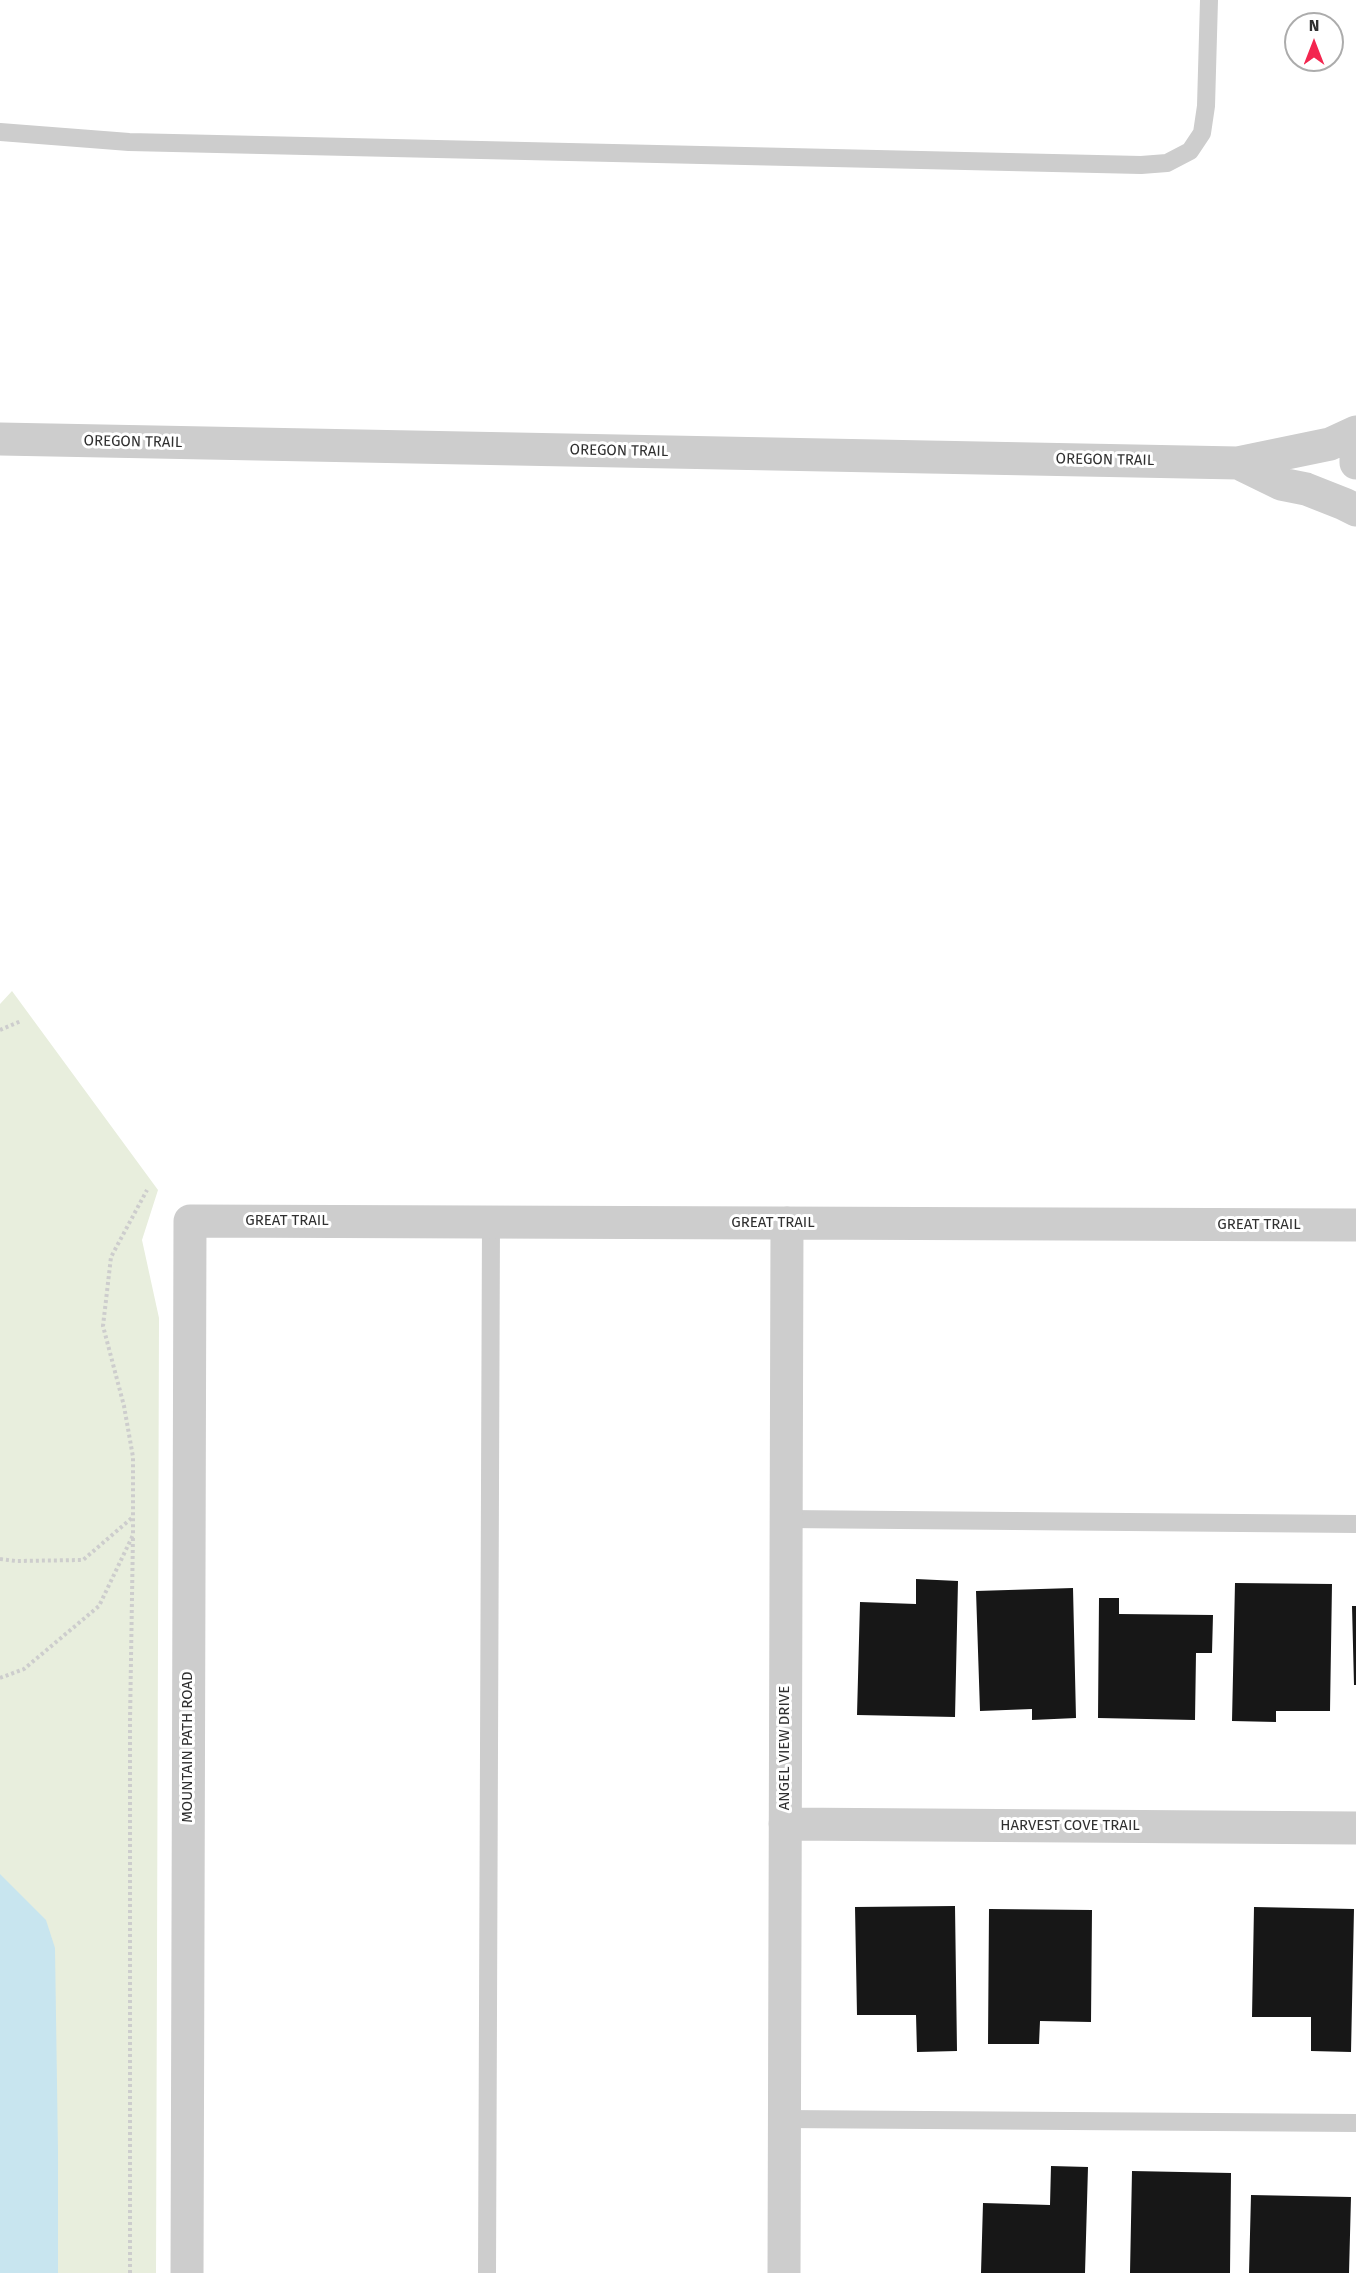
<!DOCTYPE html>
<html>
<head>
<meta charset="utf-8">
<style>
  body { margin:0 }
  #map { position:relative; width:1356px; height:2273px; overflow:hidden; background:#fff; font-family:"Fira Sans",sans-serif }
  canvas { display:block }
  .north { position:absolute; left:1284px; top:12px; width:60px; height:60px; box-sizing:border-box; background:#fff; border:2px solid #acacac; border-radius:50%; rotate:0deg; font-size:16px; font-weight:700; line-height:24px; text-align:center; color:#303030 }
  .north::after { content:''; display:block; margin:auto; width:21px; height:27px; background:#f3264f; clip-path:polygon(50% 0,100% 100%,50% 72%,0 100%) }
</style>
</head>
<body>
<div id="map">
<canvas width="1356" height="2273"></canvas>
<div class="north">N</div>
</div>
<script>
const ctx = document.querySelector('canvas').getContext('2d');
ctx.lineJoin = 'round';
function fillPath(path, color) { ctx.fillStyle = color; ctx.fill(path, 'evenodd'); }
const shape = rows => new Path2D(rows.map(r => 'M' + r).join(''));
function stroke(path, color, width, dash) { ctx.strokeStyle = color; ctx.lineWidth = width; ctx.lineCap = dash ? 'butt' : 'round'; ctx.setLineDash(dash || []); ctx.stroke(path); }
function drawText(font, color, halo, rows, align = 'center') {
  ctx.font = font + ' "Fira Sans",sans-serif'; ctx.lineWidth = 6; ctx.setLineDash([]); ctx.textBaseline = 'middle'; ctx.strokeStyle = halo; ctx.fillStyle = color; for (const [text, x, y, turn = 0] of rows) {
    ctx.save(); ctx.translate(x, y); ctx.rotate((+turn || 0) * Math.PI / 180); ctx.textAlign = isNaN(turn) ? turn : align; if (halo) ctx.strokeText(text, 0, 0); ctx.fillText(text, 0, 0); ctx.restore();
  }
}
fillPath(shape([
  [12,991,158,1190,142,1240,159,1318,156,2273,0,2273,0,1004]
]), '#e8eedd');
fillPath(shape([
  [0,1874,46,1920,55,1948,58,2151,58,2273,0,2273]
]), '#c8e5ef');
fillPath(shape([
  [916,1579,958,1581,955,1717,857,1715,860,1602,916,1604],
  [1235,1583,1332,1584,1330,1711,1276,1711,1276,1722,1232,1721],
  [1073,1588,1076,1718,1032,1720,1032,1709,980,1711,976,1591],
  [1099,1598,1119,1598,1119,1614,1213,1615,1212,1653,1196,1653,1195,1720,1098,1718],
  [1352,1606,1356,1606,1356,1685,1354,1685],
  [955,1906,957,2051,917,2052,916,2015,857,2015,855,1907],
  [1254,1907,1354,1909,1351,2052,1311,2051,1311,2017,1252,2017],
  [989,1909,1092,1910,1091,2022,1040,2021,1039,2044,988,2044],
  [1051,2166,1088,2167,1085,2273,981,2273,983,2203,1050,2205],
  [1132,2171,1231,2173,1230,2273,1130,2273],
  [1251,2195,1351,2197,1349,2273,1249,2273]
]), '#171717');
stroke(shape([
  [0,1030,21,1021],
  [0,1559,16,1561,83,1560,133,1517],
  [0,1678,24,1669,99,1606,133,1535,133,1457,124,1406,103,1326,111,1257,147,1190],
  [130,2273,130,1721,133,1535]
]), '#cdcdcd', 4, [3, 3]);
stroke(shape([
  [0,132,129,142,1141,165,1167,163,1190,151,1202,133,1206,106,1209,0],
  [786,1519,1356,1524],
  [784,2119,1356,2123],
  [487,2273,491,1222]
]), '#cdcdcd', 18);
stroke(shape([
  [0,439,1238,463,1330,444,1356,432],
  [1356,459,1356,463],
  [1238,463,1281,484,1306,489,1344,504,1356,510],
  [785,1824,1356,1828],
  [187,2273,190,1221,1356,1225],
  [784,2273,787,1223]
]), '#cdcdcd', 33);
drawText('15px', '#303030', '#fff', [
  ["OREGON TRAIL",133,442,1],
  ["OREGON TRAIL",619,451,1],
  ["OREGON TRAIL",1105,460,1],
  ["GREAT TRAIL",287,1221],
  ["GREAT TRAIL",773,1223],
  ["GREAT TRAIL",1259,1225],
  ["MOUNTAIN PATH ROAD",188,1747,-90],
  ["ANGEL VIEW DRIVE",785,1748,-90],
  ["HARVEST COVE TRAIL",1070,1826]
]);
</script>
</body>
</html>
